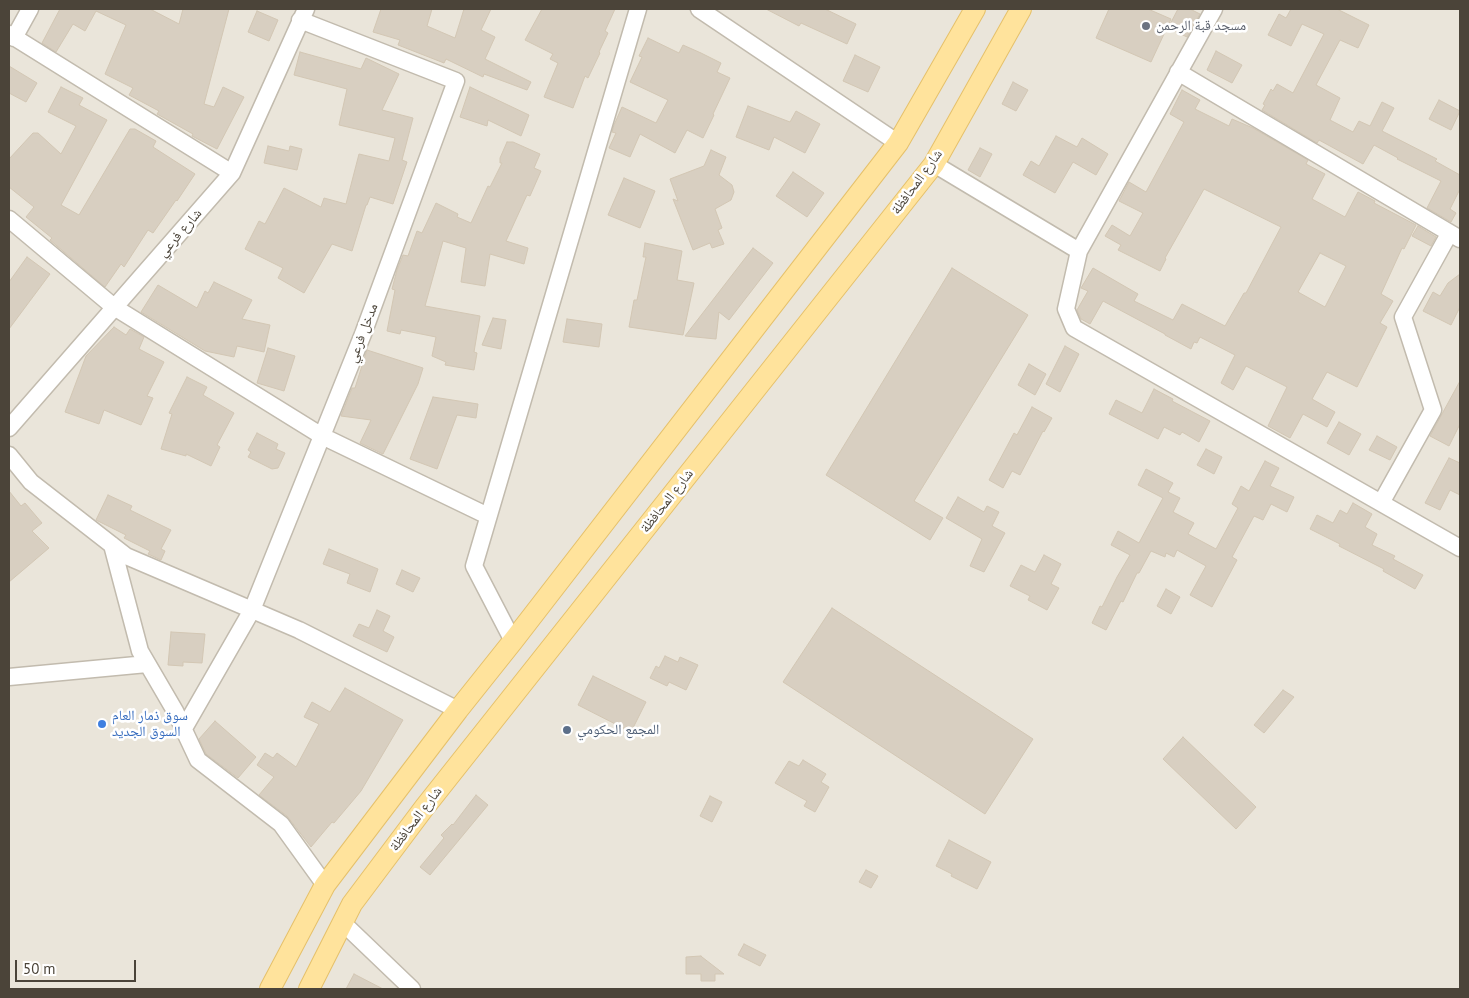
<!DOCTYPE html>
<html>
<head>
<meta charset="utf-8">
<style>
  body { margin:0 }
  #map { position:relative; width:1469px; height:998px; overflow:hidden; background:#f6f3ec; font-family:"PT Sans",sans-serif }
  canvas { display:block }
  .frame { position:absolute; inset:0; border:10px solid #4b4439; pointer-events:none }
  .scale { position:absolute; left:15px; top:960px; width:121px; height:22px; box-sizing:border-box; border:2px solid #4b4439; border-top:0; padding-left:6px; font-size:15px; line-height:18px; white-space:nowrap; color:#4b4439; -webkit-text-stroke:4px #fff; paint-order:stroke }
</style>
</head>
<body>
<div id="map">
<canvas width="1469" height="998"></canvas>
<div class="frame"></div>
<div class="scale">50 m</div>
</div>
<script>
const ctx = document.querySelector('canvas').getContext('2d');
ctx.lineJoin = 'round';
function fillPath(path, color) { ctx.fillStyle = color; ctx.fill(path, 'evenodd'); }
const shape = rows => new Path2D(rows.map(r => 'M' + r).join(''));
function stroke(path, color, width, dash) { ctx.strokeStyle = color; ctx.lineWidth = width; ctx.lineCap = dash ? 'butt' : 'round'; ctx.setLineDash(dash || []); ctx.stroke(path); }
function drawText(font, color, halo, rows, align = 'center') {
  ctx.font = font + ' "PT Sans","Noto Naskh Arabic",sans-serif'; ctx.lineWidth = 5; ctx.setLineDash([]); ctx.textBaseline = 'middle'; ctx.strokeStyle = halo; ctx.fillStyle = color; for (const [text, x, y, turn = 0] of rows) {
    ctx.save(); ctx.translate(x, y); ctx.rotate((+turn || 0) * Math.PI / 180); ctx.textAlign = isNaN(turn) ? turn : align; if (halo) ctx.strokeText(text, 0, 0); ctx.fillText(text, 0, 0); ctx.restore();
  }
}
fillPath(shape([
  [9,9,1460,9,1460,989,9,989]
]), '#eae5da');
const building = shape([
  [60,9,150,9,179,24,183,9,229,9,204,104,214,107,223,87,244,97,217,149,192,136,193,134,157,114,159,111,129,95,133,88,105,74,126,25,96,11,85,31,73,24,56,52,42,43,60,9],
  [381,9,432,9,427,26,455,38,464,9,491,9,481,30,495,37,485,59,531,82,527,90,484,74,483,77,446,59,444,63,398,45,400,40,373,32,381,9],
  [542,9,615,9,605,31,608,33,599,52,600,53,588,78,585,76,573,108,544,97,558,63,550,59,553,54,525,40,542,9],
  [766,9,825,9,856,24,847,44,801,23,799,26,766,9],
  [1109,9,1148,9,1171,19,1151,62,1096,38,1109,9],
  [1178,9,1190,9,1200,14,1187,37,1168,28,1178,9],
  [1291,9,1337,9,1369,25,1358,48,1340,40,1316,85,1340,98,1330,120,1353,132,1359,121,1370,126,1382,102,1394,108,1382,131,1437,159,1435,161,1460,175,1460,189,1450,209,1456,213,1451,222,1427,208,1441,181,1397,159,1398,158,1374,145,1363,164,1319,140,1317,143,1262,110,1265,105,1263,104,1271,89,1273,91,1277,84,1293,93,1324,34,1302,24,1291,46,1268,35,1279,14,1286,18,1291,9],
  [257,11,278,20,269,41,248,32,257,11],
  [648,38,679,53,683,45,701,53,721,63,717,72,730,78,713,114,714,115,703,138,687,130,675,153,640,134,630,157,609,148,616,133,612,132,614,125,622,107,656,123,668,100,630,82,642,57,639,56,648,38],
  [1216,51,1242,65,1232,83,1207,70,1216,51],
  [300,52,361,69,366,58,399,74,382,110,413,118,402,160,407,162,393,204,370,197,367,205,366,205,352,251,332,244,304,293,278,278,283,268,245,249,259,221,265,224,284,188,321,207,324,198,346,204,359,154,389,161,395,138,339,125,347,89,294,75,300,52],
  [855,55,880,67,868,92,843,81,855,55],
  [9,66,37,83,26,102,9,93,9,66],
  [1013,82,1028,90,1016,111,1002,104,1013,82],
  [61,87,83,98,79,105,107,120,61,205,79,215,130,129,135,129,156,141,153,147,195,174,177,201,176,200,153,233,148,230,124,267,121,264,105,287,50,240,52,238,26,217,34,207,9,187,9,159,33,133,38,133,61,154,76,126,48,112,61,87],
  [470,87,529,115,521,136,488,120,487,126,460,117,470,87],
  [1182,90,1200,100,1195,109,1229,126,1232,119,1253,128,1308,160,1306,164,1325,174,1312,199,1345,217,1358,192,1375,201,1374,203,1416,225,1404,249,1402,248,1381,294,1393,301,1380,323,1387,327,1357,387,1327,372,1312,399,1335,412,1327,427,1303,414,1290,438,1268,426,1287,387,1246,366,1233,390,1221,383,1235,355,1200,337,1197,343,1194,342,1191,349,1165,335,1165,334,1103,301,1090,324,1081,319,1077,310,1088,291,1081,288,1093,268,1138,294,1134,301,1173,320,1182,304,1225,326,1244,293,1246,293,1281,227,1204,189,1165,258,1166,259,1160,271,1118,250,1121,245,1105,236,1112,225,1130,236,1143,213,1119,201,1129,182,1146,192,1184,122,1170,114,1182,90],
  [1320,253,1346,266,1325,307,1298,292,1320,253],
  [1439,100,1460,111,1451,130,1429,119,1439,100],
  [748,106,790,122,796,111,820,124,805,153,774,137,769,150,736,137,748,106],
  [1056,136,1077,147,1082,138,1108,154,1096,175,1073,162,1055,193,1023,175,1031,161,1039,166,1056,136],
  [507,142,513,142,540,154,534,168,541,171,530,196,527,195,506,241,528,248,524,264,490,254,485,286,461,282,466,248,443,241,425,306,480,316,474,352,477,353,474,370,445,365,446,362,432,356,436,337,401,330,400,334,387,331,395,290,392,289,397,270,403,255,408,256,417,231,422,233,436,203,458,214,457,217,471,223,488,186,490,187,502,163,500,163,500,158,507,142],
  [268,146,289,151,290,146,302,149,297,170,264,163,268,146],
  [980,148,992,154,980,177,968,170,980,148],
  [711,150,726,157,719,175,732,185,734,192,731,200,715,209,722,228,718,230,724,244,712,248,710,243,693,250,673,199,678,201,670,179,704,166,711,150],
  [793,172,824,193,807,217,776,196,793,172],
  [624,178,655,191,640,228,608,215,624,178],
  [1418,226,1436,237,1431,246,1412,236,1418,226],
  [645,243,682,251,677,280,694,283,683,335,629,327,634,300,637,300,646,257,643,257,645,243],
  [753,248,773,263,729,320,719,312,716,339,685,336,753,248],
  [27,257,50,274,9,329,9,282,27,257],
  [952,268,1028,315,914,501,943,518,930,540,826,475,952,268],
  [1460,274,1460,307,1451,325,1423,311,1433,292,1440,296,1448,283,1460,274],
  [214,282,252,300,242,319,270,325,264,352,237,346,234,357,205,351,141,312,158,285,197,308,205,291,208,293,214,282],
  [493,318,506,320,501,349,482,345,493,318],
  [567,319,602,324,599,347,563,342,567,319],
  [114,327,126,335,130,329,144,337,139,349,164,362,147,396,153,398,141,425,104,410,99,424,65,412,86,356,114,327],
  [1065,346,1079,354,1060,392,1046,384,1065,346],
  [268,348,295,356,284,391,257,383,268,348],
  [367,350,423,368,418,384,383,454,360,443,371,420,341,416,352,388,355,388,367,350],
  [1029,364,1046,374,1035,395,1018,385,1029,364],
  [187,377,207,387,203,395,234,413,217,445,220,447,211,466,186,454,186,456,161,449,172,414,169,413,187,377],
  [1460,381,1460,424,1449,446,1430,436,1460,381],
  [1154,389,1173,399,1172,401,1210,421,1199,442,1182,432,1180,435,1164,427,1158,439,1109,414,1116,400,1142,413,1154,389],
  [433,397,478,404,476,418,457,415,437,469,410,459,433,397],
  [1032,407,1052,418,1044,432,1043,431,1020,475,1012,471,1003,488,989,480,1014,433,1017,435,1032,407],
  [1339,422,1361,434,1349,455,1327,443,1339,422],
  [257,433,278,444,276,449,285,453,278,468,272,469,248,457,251,452,248,450,257,433],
  [1377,436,1397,447,1390,460,1369,450,1377,436],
  [1206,449,1222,457,1214,474,1197,465,1206,449],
  [1449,458,1460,463,1460,495,1450,490,1440,510,1425,503,1449,458],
  [1265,461,1279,468,1270,486,1294,497,1287,512,1271,504,1263,520,1254,516,1232,557,1237,560,1212,607,1190,595,1206,566,1177,550,1174,557,1166,553,1165,557,1151,551,1139,573,1137,573,1123,602,1121,601,1106,630,1092,623,1100,606,1102,607,1117,577,1130,555,1111,545,1118,531,1139,543,1163,498,1138,485,1146,469,1173,483,1168,492,1180,498,1173,512,1194,523,1188,534,1216,549,1238,508,1232,504,1241,486,1249,491,1265,461],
  [9,491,21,506,25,503,42,523,32,531,49,548,9,582,9,491],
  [108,495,132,506,130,510,171,530,161,549,165,551,161,560,148,554,150,551,124,538,126,535,96,520,108,495],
  [958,497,984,512,987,506,999,512,992,526,1005,533,984,572,970,566,982,539,946,518,958,497],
  [1353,503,1372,514,1365,527,1377,534,1372,545,1395,556,1393,559,1423,575,1415,589,1383,571,1384,569,1339,546,1340,544,1310,529,1317,515,1333,523,1340,510,1347,514,1353,503],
  [329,549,378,569,370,592,347,583,350,574,323,564,329,549],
  [1044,555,1061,564,1051,584,1059,588,1047,610,1028,600,1030,596,1010,586,1021,565,1035,572,1044,555],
  [402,570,420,578,413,592,396,584,402,570],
  [1166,589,1180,597,1171,614,1157,606,1166,589],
  [832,608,1033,739,985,814,783,682,832,608],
  [377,610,390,616,383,631,394,637,387,652,353,636,359,624,369,628,377,610],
  [171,632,205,634,202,663,183,662,183,666,168,665,171,632],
  [665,656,678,662,680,657,698,665,686,690,669,682,667,686,650,678,656,666,659,668,665,656],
  [593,676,646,702,631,732,578,705,593,676],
  [345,688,403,720,361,791,334,823,332,822,311,847,287,816,259,795,274,777,257,765,265,753,273,758,277,753,296,767,319,724,304,717,312,702,330,712,345,688],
  [1283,690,1294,697,1264,733,1254,725,1283,690],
  [215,721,256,757,238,778,206,754,199,739,215,721],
  [1183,737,1256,807,1236,829,1163,759,1183,737],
  [803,760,826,774,821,782,829,787,815,812,804,806,807,801,775,783,789,761,799,766,803,760],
  [476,795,488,805,430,875,420,867,444,838,441,835,452,824,453,825,476,795],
  [710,796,722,802,712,822,700,816,710,796],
  [949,840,991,862,977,889,951,876,952,874,936,866,949,840],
  [866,870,878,876,871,888,859,882,866,870],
  [744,944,766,955,760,966,738,955,744,944],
  [701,956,702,957,724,974,715,974,715,981,701,981,701,974,686,974,686,957,701,956],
  [354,974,383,989,346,989,354,974]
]);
fillPath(building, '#d8cfc1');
stroke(building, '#d3c7b4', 1);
const minor = shape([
  [699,9,898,143],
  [9,34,232,173],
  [14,38,30,9],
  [1178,72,1460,239],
  [934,164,1079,251,1066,309,1074,328,1460,548],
  [9,219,114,307,322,436,488,516],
  [1079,251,1214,9],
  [9,428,232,173,306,9],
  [9,455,31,482,126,556,299,630,458,710],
  [1381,503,1433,410,1403,317,1449,234],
  [112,545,140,651,175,711,198,760,281,824,325,885],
  [513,641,474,566,638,9],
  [9,677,147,664],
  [183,730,252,610,363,334,456,81,300,20],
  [343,923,412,989]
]);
const major = shape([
  [270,989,325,885,458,710,513,641,898,143,975,9],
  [309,989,352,904,424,808,934,164,1021,9]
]);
stroke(minor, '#c2bbae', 19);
stroke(major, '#e6c16a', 22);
stroke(minor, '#fff', 16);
stroke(major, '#ffe39c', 20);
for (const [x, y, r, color] of [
  [1146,26,5,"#6b7280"],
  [102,724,5,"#3f7fe0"],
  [567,730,5,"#5c6f8a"]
]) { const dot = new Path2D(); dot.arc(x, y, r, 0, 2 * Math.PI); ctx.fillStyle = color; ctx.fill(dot); stroke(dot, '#fff', 2); }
drawText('14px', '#5b616d', '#fff', [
  ["مسجد قبة الرحمن",1156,26]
], 'left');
drawText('14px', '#4b4439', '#fff', [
  ["شارع المحافظة",917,182,-54],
  ["شارع فرعي",180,233,-49],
  ["مدخل فرعي",363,333,-69],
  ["شارع المحافظة",667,501,-52],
  ["شارع المحافظة",416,819,-53]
]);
drawText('14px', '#366cbe', '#fff', [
  ["سوق ذمار العام",112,716],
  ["السوق الجديد",112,732]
], 'left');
drawText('14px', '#4e5e75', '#fff', [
  ["المجمع الحكومي",577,730]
], 'left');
</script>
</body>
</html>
